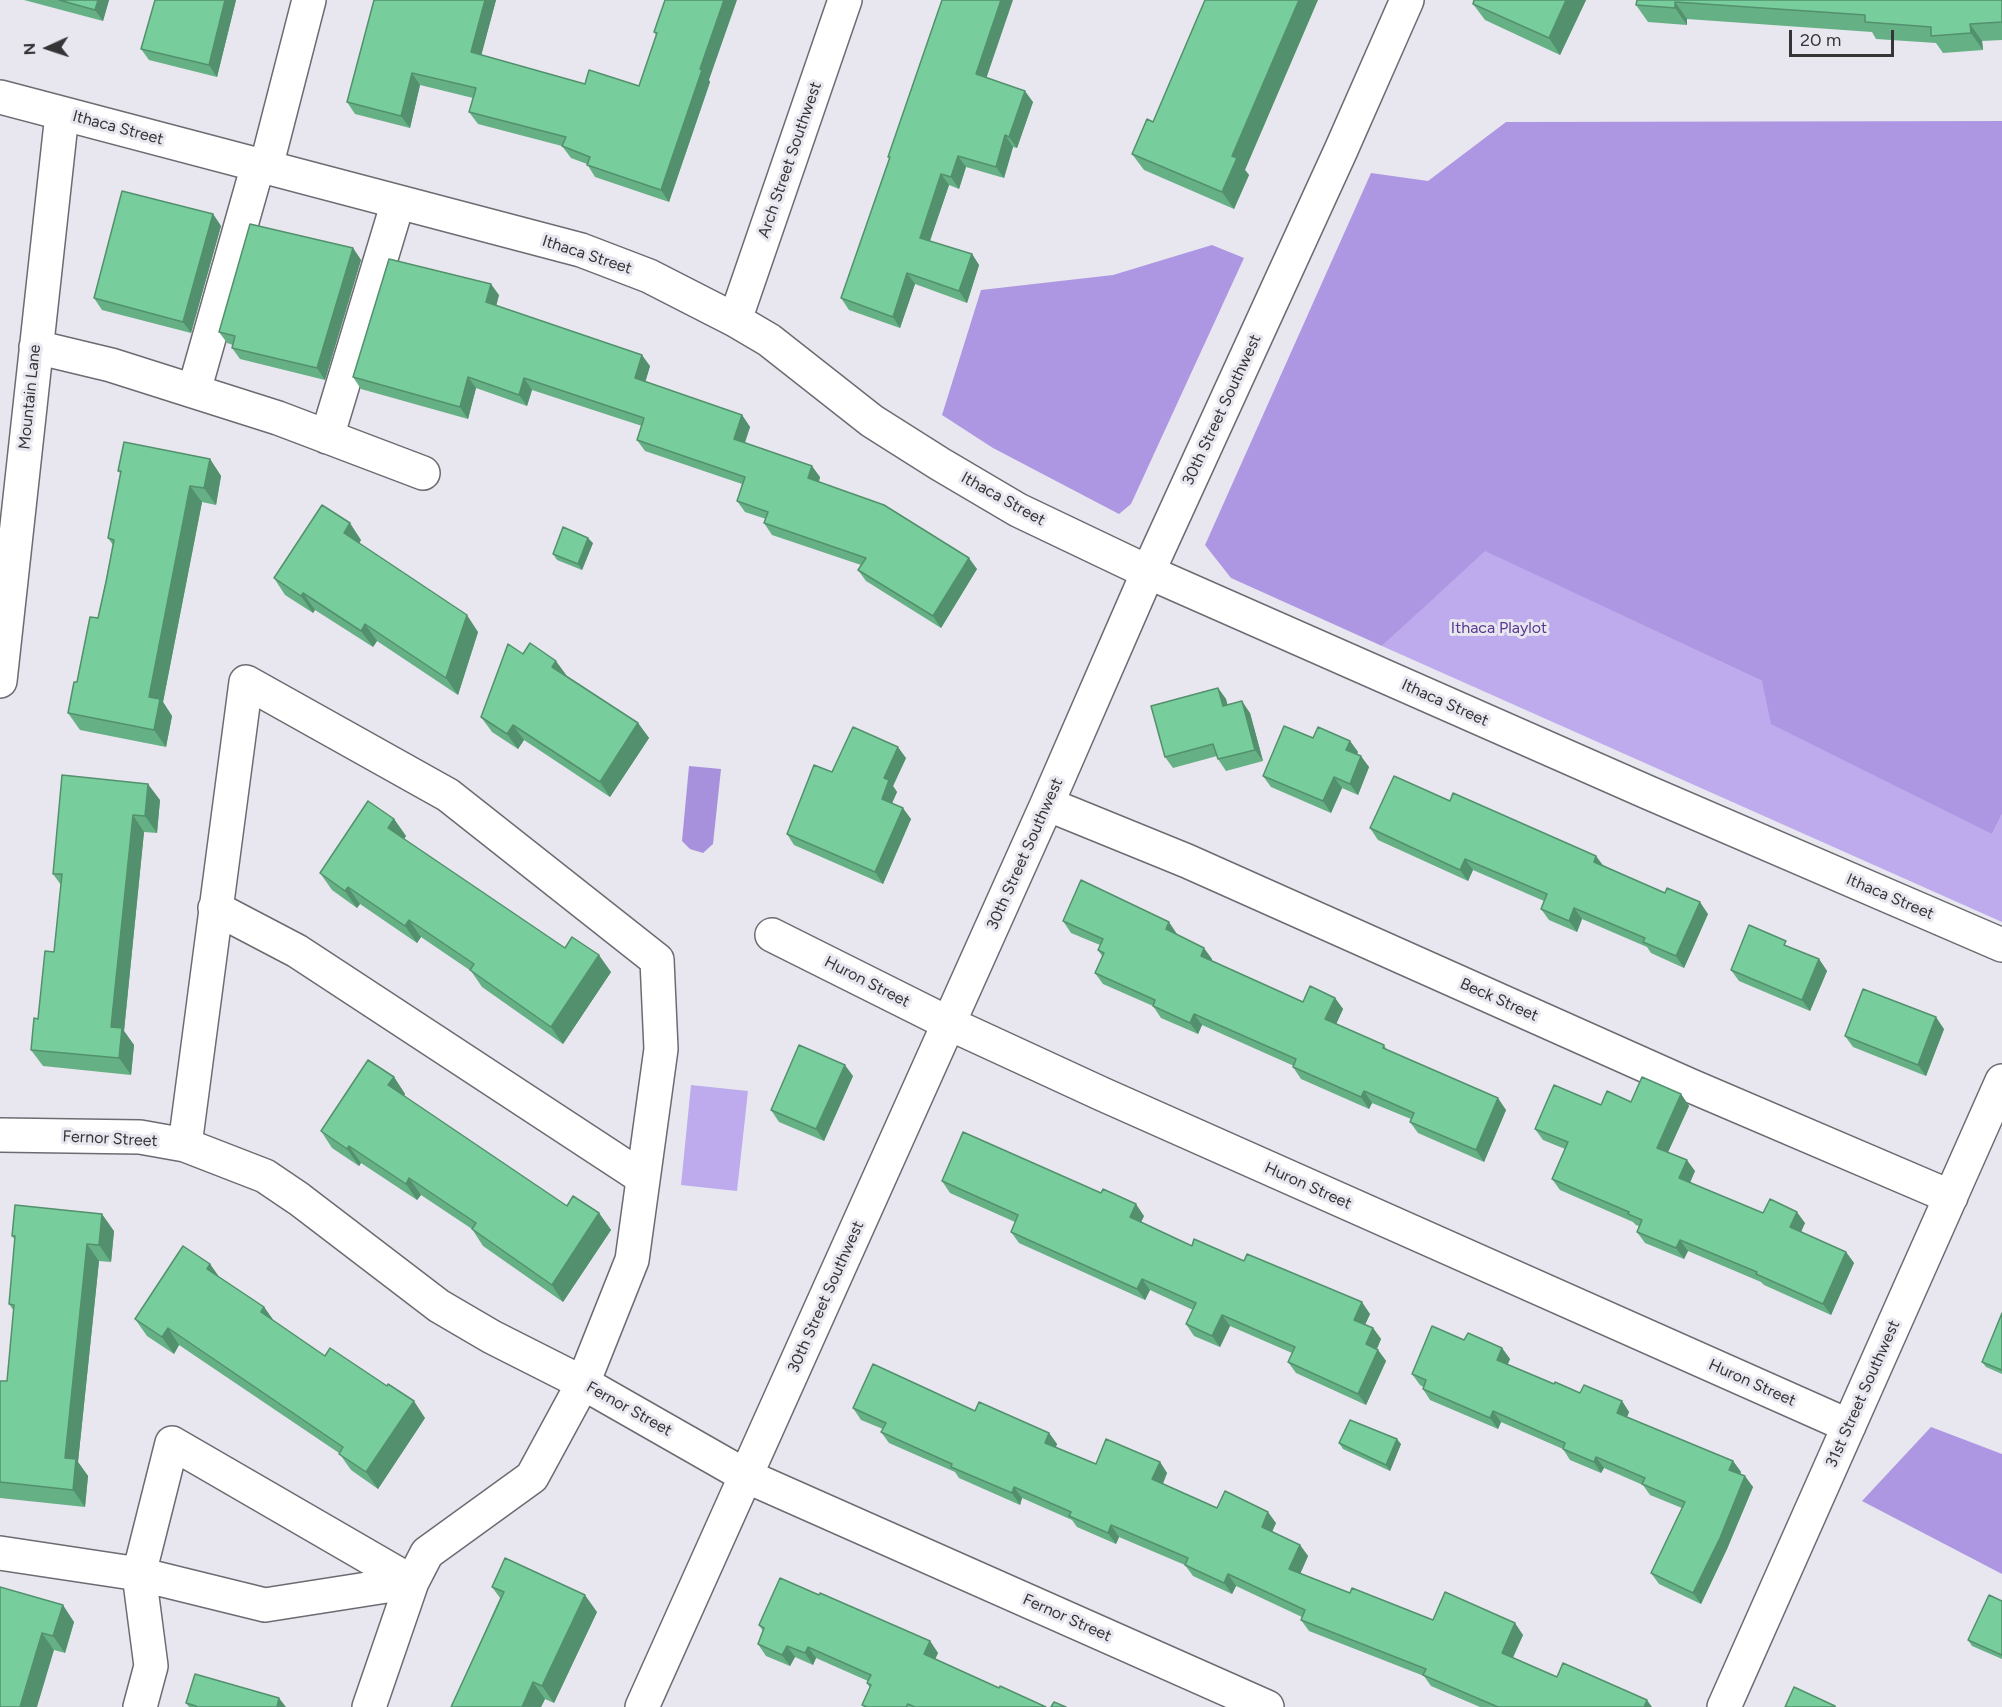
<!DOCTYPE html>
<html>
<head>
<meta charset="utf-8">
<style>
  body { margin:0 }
  #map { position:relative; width:2002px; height:1707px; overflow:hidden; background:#e8e7ef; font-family:Figtree,sans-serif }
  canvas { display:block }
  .north { position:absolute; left:18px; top:18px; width:60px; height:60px; -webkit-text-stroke:4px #e8e7ef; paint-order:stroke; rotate:267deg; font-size:16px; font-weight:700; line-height:24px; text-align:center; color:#353437 }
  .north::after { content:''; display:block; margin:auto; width:21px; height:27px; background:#353437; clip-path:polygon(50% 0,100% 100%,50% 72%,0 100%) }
  .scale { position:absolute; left:1789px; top:30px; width:105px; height:27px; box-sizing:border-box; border:3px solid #353437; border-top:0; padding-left:8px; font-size:18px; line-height:21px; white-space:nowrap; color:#353437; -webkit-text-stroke:4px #e8e7ef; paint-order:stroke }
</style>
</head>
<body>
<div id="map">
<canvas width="2002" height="1707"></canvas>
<div class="north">N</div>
<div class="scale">20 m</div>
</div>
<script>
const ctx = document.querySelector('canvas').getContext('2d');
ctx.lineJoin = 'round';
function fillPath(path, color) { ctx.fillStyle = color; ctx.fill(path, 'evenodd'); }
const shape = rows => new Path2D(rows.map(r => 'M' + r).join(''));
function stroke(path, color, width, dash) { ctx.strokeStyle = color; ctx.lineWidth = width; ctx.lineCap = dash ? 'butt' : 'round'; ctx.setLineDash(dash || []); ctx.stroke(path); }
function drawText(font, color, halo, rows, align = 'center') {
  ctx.font = font + ' Figtree,sans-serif'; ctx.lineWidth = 6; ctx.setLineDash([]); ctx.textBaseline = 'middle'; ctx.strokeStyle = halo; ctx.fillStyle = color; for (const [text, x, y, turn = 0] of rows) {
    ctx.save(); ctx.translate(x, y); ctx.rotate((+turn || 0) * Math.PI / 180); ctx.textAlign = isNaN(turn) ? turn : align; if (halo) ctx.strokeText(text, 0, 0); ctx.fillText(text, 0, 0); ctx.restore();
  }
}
fillPath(shape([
  [1484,550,1762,681,1992,834,2002,814,2002,922,1382,646],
  [691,1085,748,1091,737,1191,681,1185]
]), '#bdabed');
fillPath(shape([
  [2002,121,2002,814,1992,834,1771,724,1762,681,1485,551,1382,646,1231,578,1205,545,1371,173,1428,181,1506,122],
  [1212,245,1244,258,1131,504,1119,514,993,448,942,415,981,290,1113,275],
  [1931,1427,2002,1454,2002,1574,1862,1501]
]), '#ad97e3');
fillPath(shape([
  [689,766,721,769,713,844,703,853,690,849,682,841]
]), '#a791dd');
const minor = shape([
  [0,97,581,250,649,276,735,320,769,340,872,421,940,464,1018,510,1148,572,1647,792,2002,945],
  [266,167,309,0],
  [735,320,845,0],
  [36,347,111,365,278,418,423,473],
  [194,391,258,165],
  [327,437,398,202],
  [0,681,62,114],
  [1047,804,1187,861,1689,1085,1951,1197],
  [215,908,297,951,643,1178],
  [772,935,948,1023,1102,1094,1849,1426],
  [0,1135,140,1137,185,1145,265,1176,299,1199,439,1306,492,1337,583,1383,746,1476,1267,1707],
  [185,1145,246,682,448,795,657,960,661,1049,632,1260,583,1383,532,1477,427,1553,412,1582,369,1707],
  [0,1553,139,1574,172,1443,412,1582],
  [140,1707,151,1666,139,1574,265,1605,412,1582],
  [642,1707,1047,804,1148,572,1341,150,1407,0],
  [1724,1707,2002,1081]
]);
stroke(minor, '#6c6b72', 36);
stroke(minor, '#fff', 33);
fillPath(shape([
  [24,0,109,0,103,21],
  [155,0,236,0,217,77,149,60,141,49],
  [374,0,496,0,481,55,585,84,639,86,656,35,654,32,665,0,710,82,669,202,595,177,587,164,571,158,562,146,478,124,469,112,473,98,420,85,410,128,355,114,347,102],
  [1474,0,1586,0,1560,55,1485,20,1473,4],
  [1637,0,2002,0,2002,40,1982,41,1983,50,1943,53,1936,43,1876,39,1872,32,1687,19,1687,25,1648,22,1636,5],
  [986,78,1033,102,1017,148,1013,147,1004,178,966,167,959,189,949,185,930,241,972,254,979,265,967,303,915,284,900,328,849,310,841,298,889,159,888,157],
  [1132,154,1245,170,1249,175,1234,209,1144,170],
  [213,214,221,226,191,333,102,310,94,298],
  [353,248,361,260,325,380,240,359,232,348,233,345,227,343,219,332],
  [499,295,496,306,650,366,645,382,742,415,750,427,745,443,820,477,819,482,977,569,941,628,866,581,858,570,861,565,772,535,764,523,766,519,745,512,737,501,742,484,645,451,637,440,642,426,532,390,527,406,476,388,468,419,361,389,353,377],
  [210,459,221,476,216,505,202,502,163,702,172,716,166,747,80,730,68,713,98,618,113,545,108,538,121,474,118,471],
  [361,540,359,544,478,632,458,695,377,641,373,647,315,610,313,613,285,595,274,578],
  [593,543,582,570,557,560,553,554],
  [523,654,567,676,638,723,649,738,610,797,524,740,518,749,492,732,481,717],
  [1218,688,1226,699,1227,705,1250,713,1263,761,1226,771,1218,759,1217,756,1173,768,1165,757],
  [1313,738,1350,741,1358,752,1357,754,1369,767,1358,795,1342,788,1331,813,1271,787,1263,776],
  [906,758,893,786,897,792,892,803,911,819,883,884,794,845,787,834,832,772],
  [62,775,160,800,157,833,144,832,124,1031,134,1045,131,1075,43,1066,31,1050,38,1019,54,952,61,885,53,874],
  [1450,801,1596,856,1603,865,1708,914,1684,968,1651,953,1647,947,1582,919,1577,932,1549,920,1541,909,1544,901,1473,870,1468,881,1378,840,1370,828],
  [394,819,406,836,404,839,565,948,611,972,563,1044,482,987,471,971,421,937,417,943,360,904,357,908,332,890,320,873],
  [1063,921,1177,934,1212,959,1212,961,1303,1002,1335,998,1343,1009,1336,1024,1384,1045,1387,1050,1506,1110,1484,1162,1418,1133,1410,1122,1411,1119,1372,1103,1369,1109,1301,1079,1293,1067,1294,1066,1202,1025,1198,1034,1161,1018,1153,1006,1103,984,1095,973,1102,956,1098,950,1100,945,1071,933],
  [1790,947,1819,959,1827,971,1810,1011,1739,981,1731,970],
  [1944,1029,1926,1076,1853,1047,1845,1036],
  [853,1076,824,1141,779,1122,771,1110],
  [394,1077,405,1094,404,1096,567,1206,599,1213,611,1230,563,1302,483,1246,472,1229,421,1195,417,1200,361,1163,359,1166,332,1148,321,1131],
  [1681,1094,1689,1106,1668,1152,1695,1171,1690,1183,1763,1213,1805,1223,1801,1232,1846,1252,1854,1263,1831,1315,1764,1285,1761,1282,1688,1251,1684,1259,1645,1243,1637,1232,1639,1226,1636,1225,1633,1222,1560,1190,1552,1179,1565,1149,1543,1140,1535,1129,1631,1102],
  [942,1181,1144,1216,1141,1222,1192,1246,1244,1261,1370,1314,1365,1325,1373,1328,1381,1339,1377,1349,1378,1350,1386,1361,1366,1405,1296,1373,1288,1362,1292,1353,1230,1326,1220,1347,1194,1336,1186,1324,1193,1310,1150,1290,1145,1300,1019,1243,1011,1232,1015,1222,950,1193],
  [114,1231,111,1262,99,1261,78,1462,88,1476,85,1507,0,1498,0,1381,7,1381,14,1311,9,1304,15,1240,12,1236],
  [210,1264,219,1277,264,1307,274,1321,325,1356,425,1418,378,1489,351,1470,339,1453,179,1345,174,1354,147,1336,135,1319],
  [2002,1313,2002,1374,1986,1367,1982,1362],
  [1464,1340,1502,1348,1510,1359,1507,1365,1554,1384,1580,1393,1622,1401,1629,1412,1627,1417,1733,1461,1741,1472,1740,1474,1753,1487,1727,1549,1701,1604,1659,1584,1651,1573,1682,1508,1650,1495,1643,1485,1604,1468,1601,1473,1570,1460,1563,1449,1501,1422,1498,1429,1430,1400,1423,1389,1423,1387,1420,1385,1412,1374],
  [853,1408,975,1411,1049,1433,1057,1444,1056,1447,1096,1464,1160,1462,1167,1473,1163,1484,1217,1508,1276,1523,1272,1532,1300,1545,1308,1556,1300,1574,1350,1593,1433,1620,1523,1635,1513,1658,1557,1677,1652,1707,1480,1707,1431,1686,1424,1676,1309,1631,1301,1620,1302,1617,1236,1586,1232,1594,1193,1576,1185,1565,1119,1537,1116,1544,1077,1527,1072,1520,1022,1498,1020,1505,959,1478,955,1472,889,1443,881,1432,883,1429,861,1420],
  [1339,1443,1401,1444,1390,1471,1343,1449],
  [0,1587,74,1622,65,1653,54,1650],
  [492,1587,597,1612,554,1703,545,1699,541,1707,451,1707,500,1598],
  [819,1595,930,1641,938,1653,935,1659,999,1688,1046,1707,864,1707,862,1705,870,1688,867,1683,868,1681,816,1658,813,1665,795,1657,790,1666,766,1656,758,1644,763,1631,759,1625],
  [2002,1601,2002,1659,1972,1646,1968,1640],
  [186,1703,286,1707,189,1707]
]), '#66b086');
fillPath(shape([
  [98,0,109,0,103,21,95,10],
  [225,0,236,0,217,77,209,65],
  [485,0,496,0,479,64,471,52],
  [724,0,737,0,709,80,710,82,669,202,661,190,700,69],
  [1001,0,1013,0,984,85,976,74],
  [1299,0,1318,0,1245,170,1249,175,1234,209,1222,192,1232,156],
  [1566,0,1586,0,1560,55,1549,38],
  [1675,2,1687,19,1687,25,1675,8],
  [1970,24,1982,41,1983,50,1971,33],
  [412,73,420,85,410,128,401,116],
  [1025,91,1033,102,1017,148,1009,137],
  [1005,135,1013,147,1004,178,996,167],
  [958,156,966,167,959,189,951,177],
  [941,174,949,185,927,249,920,238],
  [213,214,221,226,191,333,183,322],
  [353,248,361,260,325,380,317,368],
  [972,254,979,265,967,303,959,291],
  [907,273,915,284,900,328,893,317],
  [491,284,499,295,494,314,486,302],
  [642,355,650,366,643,390,635,378],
  [468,377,476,388,468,419,460,407],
  [524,378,532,390,527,406,519,395],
  [742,415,750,427,742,450,734,439],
  [210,459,221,476,216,505,204,488],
  [812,466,820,477,816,490,808,478],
  [190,486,202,502,163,702,172,716,166,747,154,730,149,697],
  [350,523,361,540,355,550,344,533],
  [588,538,593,543,582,570,578,564],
  [969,558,977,569,941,628,933,616],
  [303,593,315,610,313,613,301,596],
  [467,615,478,632,458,695,446,678],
  [365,624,377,641,373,647,361,631],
  [556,661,567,676,552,667],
  [1218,688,1226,699,1231,718,1223,706],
  [1242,701,1250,713,1263,761,1255,750],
  [638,723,649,738,610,797,600,782],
  [513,725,524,740,518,749,507,734],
  [1350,741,1358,752,1354,761,1346,750],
  [898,747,906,758,893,786,897,792,889,810,882,799,884,778],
  [1361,756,1369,767,1358,795,1350,784],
  [1334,777,1342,788,1331,813,1323,801],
  [148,784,160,800,157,833,145,816],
  [903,808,911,819,883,884,875,872],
  [133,815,144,832,124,1031,134,1045,131,1075,119,1058,111,1027],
  [394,819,406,836,400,845,388,828],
  [1596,856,1604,868,1594,862],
  [1465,859,1473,870,1468,881,1460,870],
  [348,887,360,904,357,908,345,891],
  [1700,902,1708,914,1684,968,1676,956],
  [1574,908,1582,919,1577,932,1569,921],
  [409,920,421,937,417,943,405,926],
  [1169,922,1177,934,1174,941,1166,929],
  [1204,948,1212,959,1209,967,1201,956],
  [599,955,611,972,563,1044,551,1027],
  [1819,959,1827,971,1810,1011,1802,1000],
  [1335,998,1343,1009,1333,1031,1325,1019],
  [1194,1014,1202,1025,1198,1034,1190,1023],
  [1936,1017,1944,1029,1926,1076,1918,1065],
  [845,1065,853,1076,824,1141,816,1129],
  [394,1077,405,1094,400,1102,388,1085],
  [1364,1091,1372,1103,1369,1109,1361,1097],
  [1681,1094,1689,1106,1665,1159,1657,1148],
  [1498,1098,1506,1110,1484,1162,1476,1150],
  [349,1146,361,1163,359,1166,347,1149],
  [1687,1160,1695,1171,1687,1189,1679,1178],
  [409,1178,421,1195,417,1200,406,1184],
  [1136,1204,1144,1216,1138,1228,1130,1217],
  [1797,1212,1805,1223,1798,1238,1790,1227],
  [599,1213,611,1230,563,1302,552,1285],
  [102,1214,114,1231,111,1262,99,1245],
  [1680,1240,1688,1251,1684,1259,1676,1248],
  [87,1244,99,1261,78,1462,88,1476,85,1507,73,1490,65,1458],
  [1846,1252,1854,1263,1831,1315,1823,1304],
  [210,1264,222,1281,207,1269],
  [1142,1279,1150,1290,1145,1300,1137,1289],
  [1362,1302,1370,1314,1362,1331,1354,1320],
  [264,1307,276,1324,261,1312],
  [1222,1315,1230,1326,1220,1347,1212,1336],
  [168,1328,179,1345,174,1354,162,1337],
  [1373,1328,1381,1339,1374,1355,1366,1344],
  [1502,1348,1510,1359,1505,1371,1497,1360],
  [1378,1350,1386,1361,1366,1405,1358,1394],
  [414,1401,425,1418,378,1489,366,1472],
  [1622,1401,1629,1412,1624,1424,1617,1413],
  [1493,1411,1501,1422,1498,1429,1490,1418],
  [1049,1433,1057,1444,1053,1454,1045,1443],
  [1397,1439,1401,1444,1390,1471,1386,1465],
  [1596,1457,1604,1468,1601,1473,1594,1462],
  [1733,1461,1741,1472,1737,1481,1729,1470],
  [1160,1462,1167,1473,1160,1490,1152,1479],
  [1745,1476,1753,1487,1727,1549,1701,1604,1693,1593],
  [1014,1487,1022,1498,1020,1505,1012,1493],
  [1268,1512,1276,1523,1269,1538,1262,1527],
  [1111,1525,1119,1537,1116,1544,1108,1533],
  [1300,1545,1308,1556,1297,1581,1289,1569],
  [1228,1574,1236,1586,1232,1594,1224,1583],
  [585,1595,597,1612,554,1703,542,1686],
  [63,1605,74,1622,65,1653,53,1636],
  [1515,1623,1523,1635,1509,1665,1502,1653],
  [42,1633,54,1650,37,1707,20,1707],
  [930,1641,938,1653,932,1666,924,1654],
  [787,1646,795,1657,790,1666,782,1655],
  [808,1647,816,1658,813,1665,805,1653],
  [533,1682,545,1699,541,1707,522,1707],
  [279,1698,286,1707,277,1707],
  [1647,1700,1652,1707,1644,1707]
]), '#53906d');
const building = shape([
  [59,0,98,0,95,10,59,0],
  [155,0,225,0,209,65,141,49,155,0],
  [374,0,485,0,471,52,585,84,589,70,639,86,657,33,654,32,665,0,724,0,700,69,702,70,661,190,587,165,590,157,562,146,566,137,469,112,476,88,412,73,401,116,347,102,374,0],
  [942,0,1001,0,976,74,1025,91,1009,137,1005,135,996,167,958,156,951,177,941,174,920,238,972,254,959,291,907,273,893,317,841,298,890,157,888,157,942,0],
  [1205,0,1299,0,1232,156,1237,158,1222,192,1132,154,1147,119,1153,122,1205,0],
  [1474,0,1566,0,1549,38,1473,4,1474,0],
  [1637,0,2002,0,2002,22,1970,24,1971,33,1931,36,1931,27,1865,22,1865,15,1675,2,1675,8,1636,5,1637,0],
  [122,191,213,214,183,322,94,298,122,191],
  [250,224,353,248,317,368,232,348,235,336,219,332,250,224],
  [389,259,491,284,486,302,642,355,635,378,742,415,734,439,812,466,808,478,884,505,969,558,933,616,858,570,866,558,764,523,768,512,737,501,745,477,637,440,644,418,524,378,519,395,468,377,460,407,353,377,389,259],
  [124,442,210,459,204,488,190,486,149,697,160,699,154,730,68,713,74,682,77,682,90,617,98,618,106,582,114,540,108,538,121,471,118,471,124,442],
  [322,505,350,523,344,533,467,615,446,678,365,624,361,631,303,593,301,596,274,578,322,505],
  [563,527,588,538,578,564,553,554,563,527],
  [530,643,556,661,552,667,638,723,600,782,513,725,507,734,481,717,508,644,523,654,530,643],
  [1218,688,1223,706,1242,701,1255,750,1218,759,1213,744,1165,757,1151,706,1218,688],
  [1284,726,1313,738,1318,727,1350,741,1346,750,1361,756,1350,784,1334,777,1323,801,1263,776,1284,726],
  [853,727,898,747,884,778,889,780,882,799,903,808,875,872,787,834,814,765,832,772,853,727],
  [62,775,148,784,145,816,133,815,111,1027,122,1028,119,1058,31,1050,34,1018,38,1019,45,951,54,952,62,874,53,874,62,775],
  [1394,776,1450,801,1453,793,1596,856,1594,862,1665,893,1667,888,1700,902,1676,956,1643,942,1645,938,1574,908,1569,921,1541,909,1547,894,1465,859,1460,870,1370,828,1394,776],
  [368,801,394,819,388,828,565,948,572,937,599,955,551,1027,470,970,474,964,409,920,405,926,348,887,345,891,320,873,368,801],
  [1081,880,1169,922,1166,929,1204,948,1201,956,1303,1002,1310,986,1335,998,1325,1019,1384,1045,1383,1048,1498,1098,1476,1150,1410,1122,1414,1113,1364,1091,1361,1097,1293,1067,1296,1059,1194,1014,1190,1023,1153,1006,1155,1000,1095,973,1104,953,1098,950,1103,939,1063,921,1081,880],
  [1749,925,1786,941,1784,945,1819,959,1802,1000,1731,970,1749,925],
  [1863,989,1936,1017,1918,1065,1845,1036,1863,989],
  [799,1045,845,1065,816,1129,771,1110,799,1045],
  [368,1060,394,1077,388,1085,567,1206,573,1196,599,1213,552,1285,472,1229,476,1223,409,1178,406,1184,349,1146,347,1149,321,1131,368,1060],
  [1642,1077,1681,1094,1657,1148,1687,1160,1679,1178,1763,1213,1770,1199,1797,1212,1790,1227,1846,1252,1823,1304,1756,1274,1757,1272,1680,1240,1676,1248,1637,1232,1642,1220,1628,1214,1629,1212,1552,1179,1568,1142,1535,1129,1554,1085,1601,1105,1607,1091,1631,1102,1642,1077],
  [963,1132,1101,1193,1103,1189,1136,1204,1130,1217,1192,1246,1194,1239,1244,1261,1247,1254,1362,1302,1354,1320,1373,1328,1366,1344,1378,1350,1358,1394,1288,1362,1295,1347,1222,1315,1212,1336,1186,1324,1196,1303,1142,1279,1137,1289,1011,1232,1018,1215,942,1181,963,1132],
  [15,1205,102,1214,99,1245,87,1244,65,1458,76,1459,73,1490,0,1482,0,1381,7,1381,14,1305,9,1304,15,1236,12,1236,15,1205],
  [183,1246,210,1264,207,1269,264,1307,261,1312,325,1356,330,1348,387,1386,388,1384,414,1401,366,1472,339,1454,343,1447,168,1328,162,1337,135,1319,183,1246],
  [2002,1313,2002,1370,1982,1362,2002,1313],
  [1432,1326,1464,1340,1468,1333,1502,1348,1497,1360,1554,1384,1555,1382,1580,1393,1584,1385,1622,1401,1617,1413,1733,1461,1729,1470,1745,1476,1720,1538,1693,1593,1651,1573,1685,1502,1642,1484,1645,1478,1596,1457,1594,1462,1563,1449,1565,1443,1493,1411,1490,1418,1423,1389,1426,1380,1412,1374,1432,1326],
  [873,1364,975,1411,979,1402,1049,1433,1045,1443,1096,1464,1106,1439,1160,1462,1152,1479,1217,1508,1225,1491,1268,1512,1262,1527,1300,1545,1289,1569,1350,1593,1352,1588,1433,1620,1445,1592,1515,1623,1502,1653,1557,1677,1563,1663,1647,1700,1644,1707,1498,1707,1423,1675,1426,1669,1301,1620,1305,1610,1228,1574,1224,1583,1185,1565,1188,1558,1111,1525,1108,1533,1069,1516,1071,1512,1014,1487,1012,1493,951,1467,952,1464,881,1432,886,1423,853,1408,873,1364],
  [1350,1420,1397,1439,1386,1465,1339,1443,1350,1420],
  [505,1558,585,1595,542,1686,533,1682,522,1707,451,1707,504,1592,492,1587,505,1558],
  [780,1578,819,1595,820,1593,930,1641,924,1654,999,1688,1000,1686,1046,1707,915,1707,908,1704,906,1707,867,1707,862,1705,871,1685,867,1683,871,1675,808,1647,805,1653,787,1646,782,1655,758,1644,764,1628,759,1625,780,1578],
  [0,1587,63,1605,53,1636,42,1633,20,1707,0,1707,0,1587],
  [1989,1595,2002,1601,2002,1655,1968,1640,1989,1595],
  [195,1674,279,1698,277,1707,196,1707,196,1706,186,1703,195,1674],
  [1794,1687,1835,1706,1835,1707,1785,1707,1794,1687],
  [1054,1702,1066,1707,1051,1707,1054,1702]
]);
fillPath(building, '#77cd9c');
stroke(building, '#53906d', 1.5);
drawText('16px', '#353437', '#e8e7ef', [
  ["Ithaca Street",118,128,15],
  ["Arch Street Southwest",790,160,-71],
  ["Ithaca Street",587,255,18],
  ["Mountain Lane",30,397,-84],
  ["30th Street Southwest",1222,410,-65],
  ["Ithaca Street",1003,499,29],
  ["Ithaca Street",1445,703,24],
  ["30th Street Southwest",1025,854,-66],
  ["Ithaca Street",1890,897,23],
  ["Huron Street",867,982,27],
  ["Beck Street",1499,1000,24],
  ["Fernor Street",110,1139,3],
  ["Huron Street",1308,1186,24],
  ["30th Street Southwest",826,1297,-66],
  ["Huron Street",1752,1383,24],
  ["31st Street Southwest",1863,1394,-66],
  ["Fernor Street",629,1409,29],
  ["Fernor Street",1067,1618,24]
]);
drawText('16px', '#583891', '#e8e7ef', [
  ["Ithaca Playlot",1499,628]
]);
</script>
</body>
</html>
